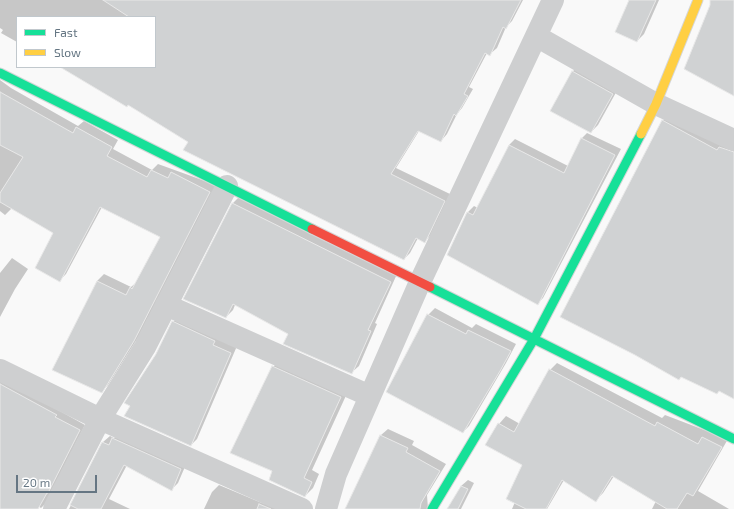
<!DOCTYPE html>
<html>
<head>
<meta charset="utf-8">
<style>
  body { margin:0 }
  #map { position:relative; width:734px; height:509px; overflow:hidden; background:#f9f9f9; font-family:"Exo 2",sans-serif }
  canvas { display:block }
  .legend { position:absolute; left:16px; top:16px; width:140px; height:52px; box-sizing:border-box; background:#fff; border:1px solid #c1c8cd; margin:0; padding:5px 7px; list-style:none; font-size:12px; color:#657683 }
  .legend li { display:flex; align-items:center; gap:8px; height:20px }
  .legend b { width:20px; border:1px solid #c1c8cd }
  .scale { position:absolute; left:16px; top:475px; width:81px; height:18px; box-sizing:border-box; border:2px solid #657683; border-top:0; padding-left:5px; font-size:12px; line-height:14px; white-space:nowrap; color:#657683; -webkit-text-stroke:3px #fff; paint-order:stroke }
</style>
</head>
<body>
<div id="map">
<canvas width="734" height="509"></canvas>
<ul class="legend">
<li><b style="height:5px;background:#16e098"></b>Fast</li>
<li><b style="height:5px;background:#ffcf43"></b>Slow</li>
</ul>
<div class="scale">20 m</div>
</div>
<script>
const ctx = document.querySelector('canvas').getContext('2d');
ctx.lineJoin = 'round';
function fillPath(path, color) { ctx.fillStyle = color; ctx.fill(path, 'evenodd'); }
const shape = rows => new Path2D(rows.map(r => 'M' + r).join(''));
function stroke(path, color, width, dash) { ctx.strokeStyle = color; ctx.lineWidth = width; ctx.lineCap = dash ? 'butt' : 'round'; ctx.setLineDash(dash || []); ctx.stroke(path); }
fillPath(shape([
  [0,0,523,0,512,21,506,27,497,48,490,54,487,53,469,87,473,89,462,108,457,114,447,134,441,141,419,131,396,168,450,194,431,235,424,242,418,238,410,253,404,259,60,67,155,67,155,17,17,17,17,42,1,33,3,30,0,28],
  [630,0,659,0,644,34,637,41],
  [580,65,619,87,598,125,591,132,551,110,573,71],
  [0,80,11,88,78,126,84,121,118,140,113,149,152,170,158,164,216,185,141,333,108,385,101,392,54,369,97,281,104,274,131,287,138,281,162,236,102,207,66,274,60,280,55,233,12,208,5,215,0,211],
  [670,114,734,143,734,398,720,390,717,393,662,121],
  [587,133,621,149,543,298,537,304,448,255,468,212,474,206,478,208,509,145,515,139,568,166,581,139],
  [240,196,397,274,375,323,377,324,359,366,351,373,289,333,235,305,233,310,226,317,185,299,233,203],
  [12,258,28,269,15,289,0,317,0,273],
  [435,308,472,328,476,324,516,344,506,363,469,426,463,432,428,315],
  [179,316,237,346,197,439,191,445,156,354,173,322],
  [281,359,349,389,312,470,319,474,313,488,305,496,274,471,273,367],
  [557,363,662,418,665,415,728,439,698,491,729,509,652,509,656,501,614,476,603,493,596,500,564,480,547,509,512,509,515,502,524,465,499,424,506,416,520,424,550,370],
  [0,376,60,411,85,425,47,502,41,508,38,506,37,509,0,509],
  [388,429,414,441,412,445,446,464,427,495,428,509,356,509,348,505,381,435],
  [120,432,187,462,178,483,171,490,127,465,109,499,130,509,69,509,103,442,110,436,114,438],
  [468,480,474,483,461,509,448,509,461,486],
  [219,485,262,503,293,509,204,509,212,492]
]), '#0003');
const building = shape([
  [103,0,521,0,506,29,503,27,490,56,485,53,464,94,468,96,456,116,454,114,441,142,418,131,391,174,445,201,425,243,416,238,404,260,183,150,188,142,128,105,127,107,60,67,155,67,155,17,129,17,103,0],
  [629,0,656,0,637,42,615,32,629,0],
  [710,0,734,0,734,96,684,69,710,5,710,0],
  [572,71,613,94,591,133,550,111,572,71],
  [0,92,73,133,76,127,112,147,107,156,147,177,151,170,168,178,171,172,210,192,134,341,102,393,52,370,97,281,126,295,130,287,132,289,160,237,100,207,60,282,35,268,53,233,0,202,0,193,23,157,0,145,0,92],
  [662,120,717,150,719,147,734,152,734,399,719,391,717,394,681,377,679,380,635,355,560,317,662,120],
  [581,138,615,155,538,305,447,255,467,212,473,215,509,145,564,173,581,138],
  [232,203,391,282,368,330,371,331,352,374,283,344,288,334,233,304,226,318,183,299,232,203],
  [427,314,466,334,468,330,511,351,500,371,463,433,386,392,427,314],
  [172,321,215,341,213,345,231,353,191,446,124,416,130,406,124,403,156,354,172,321],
  [272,366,341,397,304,478,312,482,305,497,269,480,272,471,230,453,272,366],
  [549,369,655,426,657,422,698,444,702,437,722,447,693,496,687,493,677,509,667,509,612,476,596,502,562,480,546,509,526,509,506,499,522,465,485,445,498,423,514,432,549,369],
  [0,384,57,415,55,417,80,430,48,493,47,493,38,509,0,509,0,384],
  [380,435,408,448,406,452,440,471,421,503,420,509,345,509,380,435],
  [112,438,181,469,172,491,124,465,101,509,78,509,70,505,102,442,109,445,112,438],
  [461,486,468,489,458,509,447,509,461,486],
  [259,504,271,509,257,509,259,504]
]);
fillPath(building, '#d0d2d3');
stroke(building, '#e8e8e8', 1);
const fast = shape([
  [0,73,312,229],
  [430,287,734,439],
  [432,509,534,339,641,134]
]);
const slow = shape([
  [641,134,656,104,698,0]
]);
const jam = shape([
  [312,229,430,287]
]);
stroke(fast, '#d5d6d7', 11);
stroke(slow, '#d5d6d7', 11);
stroke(jam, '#d5d6d7', 11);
stroke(shape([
  [536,36,656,104,734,140],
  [166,305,370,396],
  [0,370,100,419,302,509],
  [54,509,100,419,145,347,227,186],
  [326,509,336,474,420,282,553,0]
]), '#cecfd0', 22);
stroke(fast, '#16e098', 9);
stroke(slow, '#ffcf43', 9);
stroke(jam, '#f24e42', 9);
</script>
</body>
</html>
